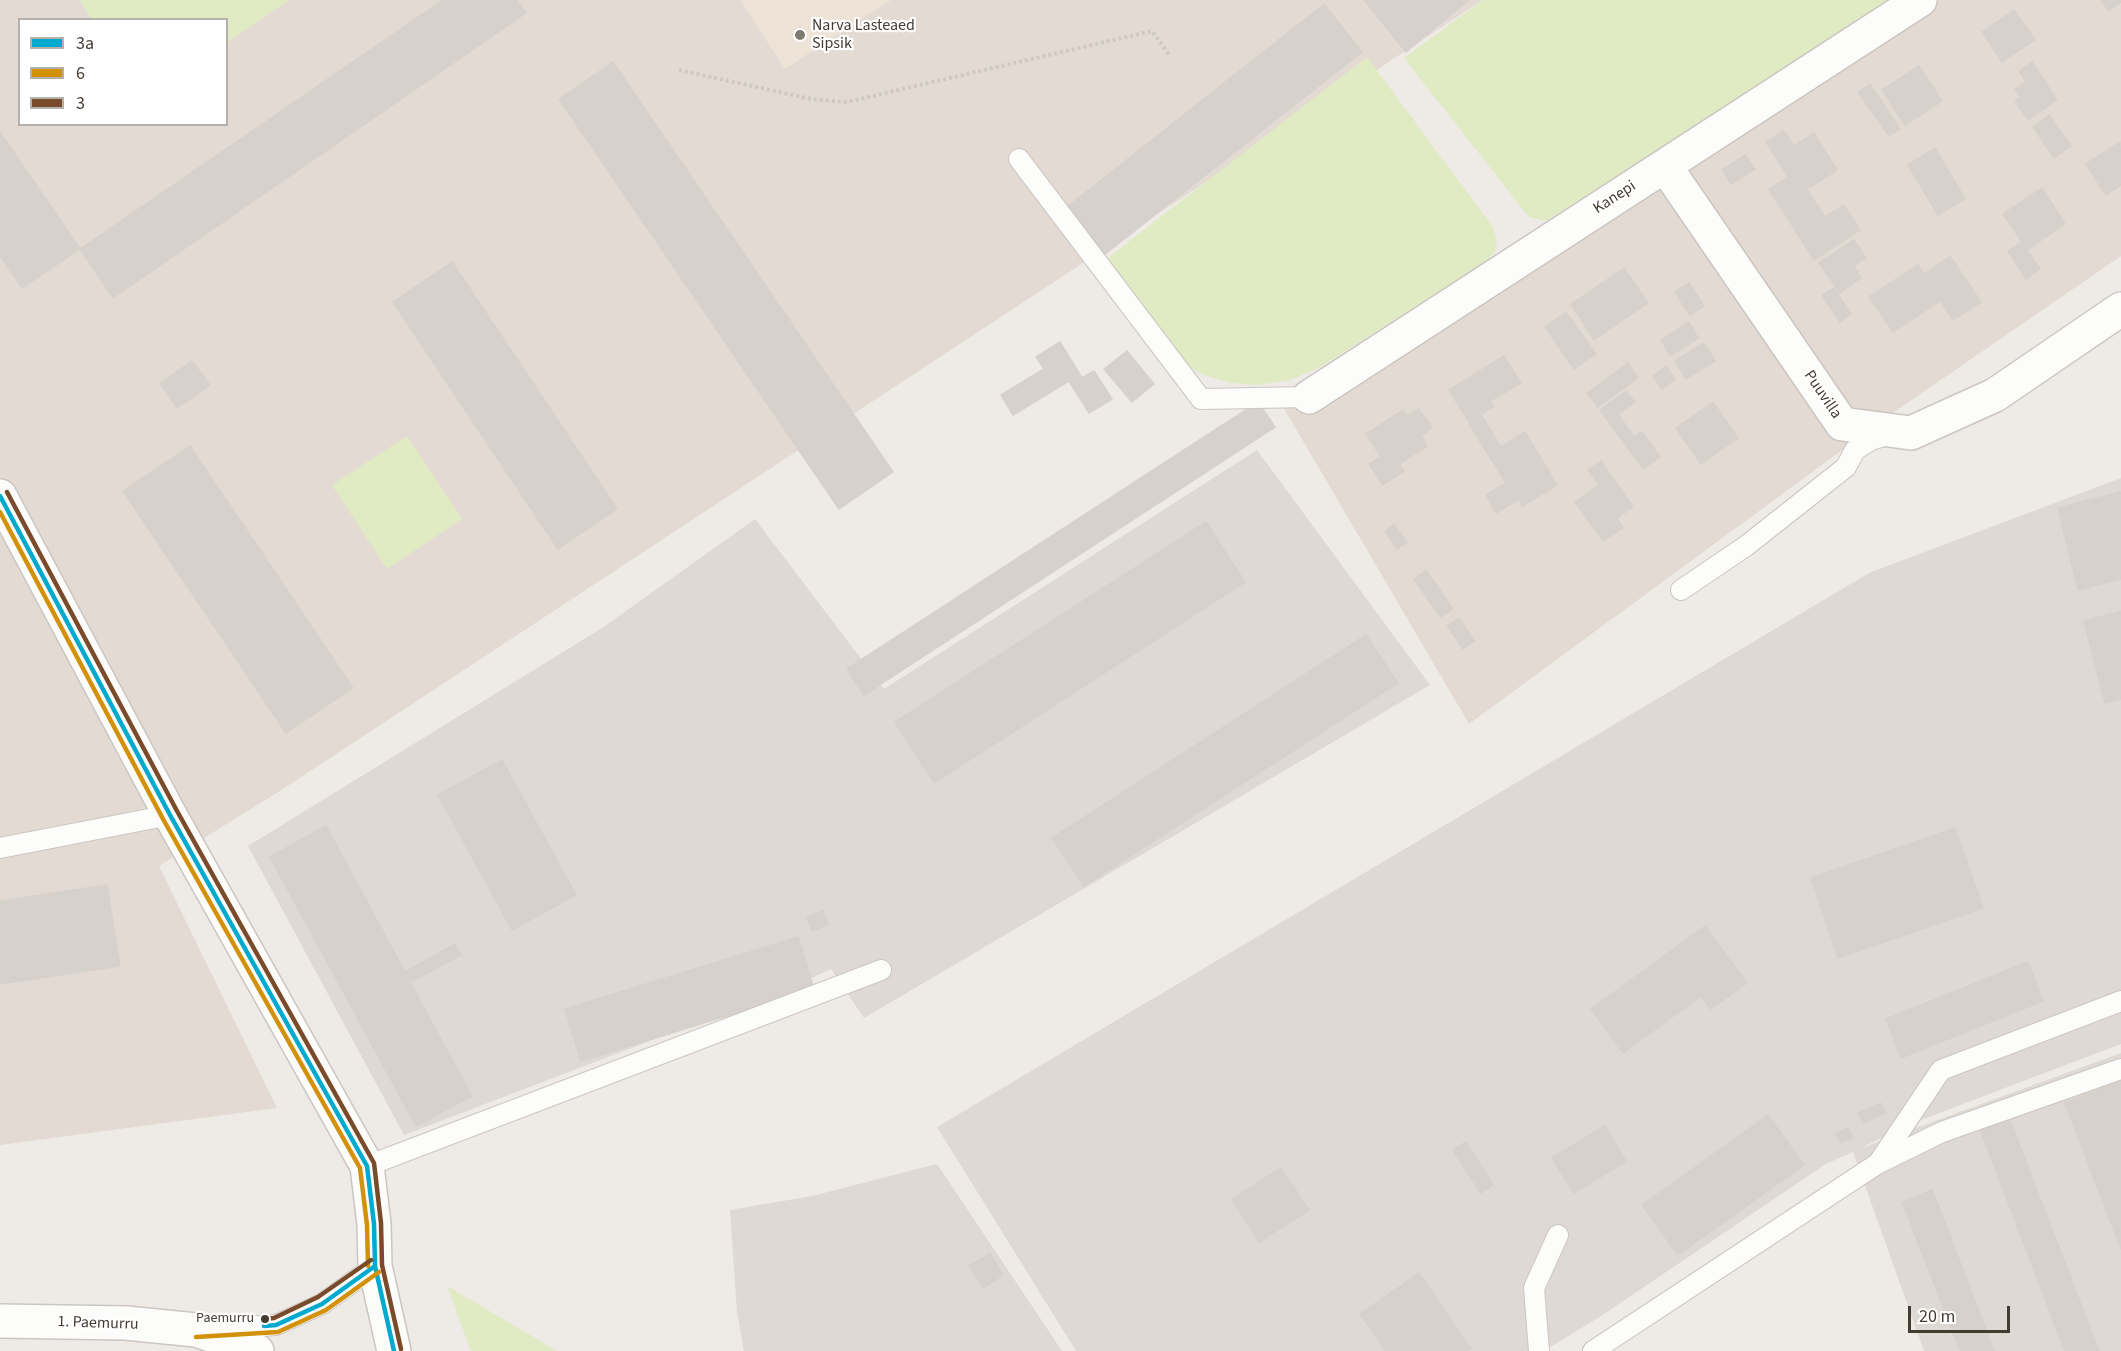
<!DOCTYPE html>
<html>
<head>
<meta charset="utf-8">
<style>
  body { margin:0 }
  #map { position:relative; width:2121px; height:1351px; overflow:hidden; background:#eeeae6; font-family:"Source Sans 3",sans-serif }
  canvas { display:block }
  .legend { position:absolute; left:18px; top:18px; width:210px; height:108px; box-sizing:border-box; background:#fff; border:2px solid #b4b1ad; margin:0; padding:8px 10px; list-style:none; font-size:18px; color:#443b32 }
  .legend li { display:flex; align-items:center; gap:12px; height:30px }
  .legend b { width:30px; border:2px solid #b4b1ad }
  .scale { position:absolute; left:1908px; top:1306px; width:102px; height:27px; box-sizing:border-box; border:3px solid #443b32; border-top:0; padding-left:8px; font-size:18px; line-height:21px; white-space:nowrap; color:#443b32; -webkit-text-stroke:4px #fff; paint-order:stroke }
</style>
</head>
<body>
<div id="map">
<canvas width="2121" height="1351"></canvas>
<ul class="legend">
<li><b style="height:8px;background:#00a9ce"></b>3a</li>
<li><b style="height:8px;background:#d3910a"></b>6</li>
<li><b style="height:8px;background:#7a4b2a"></b>3</li>
</ul>
<div class="scale">20 m</div>
</div>
<script>
const ctx = document.querySelector('canvas').getContext('2d');
ctx.lineJoin = 'round';
function fillPath(path, color) { ctx.fillStyle = color; ctx.fill(path, 'evenodd'); }
const shape = rows => new Path2D(rows.map(r => 'M' + r).join(''));
function stroke(path, color, width, dash) { ctx.strokeStyle = color; ctx.lineWidth = width; ctx.lineCap = dash ? 'butt' : 'round'; ctx.setLineDash(dash || []); ctx.stroke(path); }
function drawText(font, color, halo, rows, align = 'center') {
  ctx.font = font + ' "Source Sans 3",sans-serif'; ctx.lineWidth = 4.5; ctx.setLineDash([]); ctx.textBaseline = 'middle'; ctx.strokeStyle = halo; ctx.fillStyle = color; for (const [text, x, y, turn = 0] of rows) {
    ctx.save(); ctx.translate(x, y); ctx.rotate((+turn || 0) * Math.PI / 180); ctx.textAlign = isNaN(turn) ? turn : align; if (halo) ctx.strokeText(text, 0, 0); ctx.fillText(text, 0, 0); ctx.restore();
  }
}
fillPath(shape([
  [0,0,1483,0,283,789,159,866,277,1108,0,1145],
  [20,20,226,20,226,124,20,124],
  [1909,0,2121,0,2121,256,1890,415,1469,724,1279,400]
]), '#e3dbd3');
fillPath(shape([
  [1257,450,1430,685,864,1018,831,969,799,984,404,1135,248,846,602,628,755,519,884,689],
  [2121,478,2121,1044,1905,1126,1861,1148,2121,1053,2121,1351,1924,1351,1853,1152,1826,1164,1601,1316,1544,1351,1076,1351,937,1127,1869,573],
  [937,1164,1062,1351,744,1351,737,1312,730,1210,812,1196]
]), '#ded9d4');
fillPath(shape([
  [740,0,891,0,785,69]
]), '#ede3d7');
fillPath(shape([
  [79,0,289,0,227,43,226,20,92,19],
  [1483,0,1894,0,1546,221,1529,217,1404,58],
  [1367,57,1493,227,1497,240,1495,251,1486,262,1320,367,1290,380,1258,385,1231,383,1204,375,1173,358,1105,260],
  [407,436,462,519,387,569,332,485],
  [447,1286,557,1351,471,1351]
]), '#e0eac3');
const building = shape([
  [443,0,517,0,526,13,113,298,80,249,443,0],
  [1364,0,1469,0,1406,52,1364,0],
  [2101,0,2121,0,2121,2,2109,11,2101,0],
  [1324,4,1362,52,1104,255,1067,207,1324,4],
  [2014,10,2035,40,2002,62,1982,32,2014,10],
  [613,62,893,472,839,509,559,99,613,62],
  [2032,62,2057,100,2028,120,2015,101,2021,97,2015,89,2026,82,2019,71,2032,62],
  [1919,66,1942,101,1905,125,1882,90,1919,66],
  [1870,84,1900,129,1889,136,1858,92,1870,84],
  [2049,115,2071,146,2054,158,2033,127,2049,115],
  [1784,131,1794,146,1814,133,1837,170,1799,194,1766,142,1784,131],
  [0,132,80,249,22,288,0,256,0,132],
  [2120,142,2121,185,2106,195,2086,164,2120,142],
  [1935,148,1965,199,1938,215,1908,165,1935,148],
  [1745,155,1755,169,1731,184,1722,170,1745,155],
  [1788,177,1799,195,1807,189,1825,217,1844,205,1860,230,1814,260,1769,189,1788,177],
  [2042,188,2065,224,2027,250,2040,269,2026,279,2008,251,2022,242,2003,214,2042,188],
  [1854,240,1866,258,1854,266,1861,278,1840,293,1819,263,1854,240],
  [1950,256,1981,302,1953,320,1940,301,1893,332,1869,297,1918,265,1924,274,1950,256],
  [452,262,617,509,558,549,393,302,452,262],
  [1624,268,1648,303,1594,340,1571,304,1624,268],
  [1689,283,1704,306,1690,315,1675,292,1689,283],
  [1834,288,1851,314,1840,322,1822,295,1834,288],
  [1566,312,1596,354,1574,369,1545,327,1566,312],
  [1689,322,1698,338,1670,356,1661,340,1689,322],
  [1060,342,1082,378,1094,371,1112,399,1089,413,1069,381,1013,415,1001,395,1044,369,1036,357,1060,342],
  [1704,343,1715,361,1686,379,1675,361,1704,343],
  [1127,351,1154,384,1132,402,1104,369,1127,351],
  [1504,356,1521,383,1490,401,1494,406,1469,422,1449,390,1504,356],
  [192,361,210,385,177,408,160,383,192,361],
  [1628,363,1638,378,1598,407,1587,393,1628,363],
  [1666,366,1675,379,1662,389,1653,376,1666,366],
  [1626,391,1635,402,1618,414,1634,437,1642,432,1660,457,1643,469,1600,410,1626,391],
  [1258,402,1275,427,864,695,847,669,1258,402],
  [1713,402,1738,438,1701,464,1676,428,1713,402],
  [1419,409,1432,428,1421,436,1427,446,1399,464,1404,471,1383,485,1369,464,1381,457,1366,434,1403,410,1407,416,1419,409],
  [1482,416,1501,447,1525,432,1557,485,1522,506,1519,499,1496,513,1486,495,1506,483,1469,424,1482,416],
  [190,446,353,688,286,733,123,491,190,446],
  [1601,461,1633,507,1617,518,1623,528,1603,541,1575,502,1599,485,1588,470,1601,461],
  [2121,492,2121,579,2078,590,2058,508,2121,492],
  [1206,522,1245,582,934,783,895,722,1206,522],
  [1394,524,1407,542,1397,549,1385,531,1394,524],
  [1426,570,1453,609,1440,617,1414,579,1426,570],
  [2121,611,2121,699,2105,703,2084,621,2121,611],
  [1459,618,1475,641,1463,649,1447,626,1459,618],
  [1366,635,1398,683,1084,886,1052,838,1366,635],
  [502,760,576,895,512,930,438,795,502,760],
  [326,826,405,972,455,944,461,955,410,982,472,1096,416,1126,270,857,326,826],
  [1955,828,1983,908,1838,958,1811,878,1955,828],
  [107,885,120,966,0,984,0,901,107,885],
  [823,911,828,925,812,931,807,917,823,911],
  [1705,926,1747,983,1711,1009,1701,996,1623,1053,1591,1009,1705,926],
  [798,937,814,989,581,1061,565,1009,798,937],
  [2028,962,2043,1001,1901,1058,1886,1019,2028,962],
  [2121,1081,2121,1249,2065,1103,2121,1081],
  [1881,1103,1886,1113,1863,1123,1858,1113,1881,1103],
  [1768,1115,1804,1165,1678,1255,1642,1205,1768,1115],
  [2009,1118,2099,1351,2065,1351,1980,1129,2009,1118],
  [1605,1126,1626,1161,1574,1193,1552,1158,1605,1126],
  [1848,1128,1853,1138,1840,1143,1836,1133,1848,1128],
  [1466,1142,1493,1185,1481,1193,1453,1150,1466,1142],
  [1281,1168,1309,1210,1259,1242,1232,1199,1281,1168],
  [1932,1190,1939,1207,1909,1219,1902,1202,1932,1190],
  [1939,1207,1994,1351,1960,1351,1909,1219,1939,1207],
  [990,1254,1003,1275,983,1288,969,1266,990,1254],
  [1419,1273,1471,1349,1468,1351,1386,1351,1360,1314,1419,1273]
]);
fillPath(building, '#d6d1cd');
stroke(building, '#d7d1cc', 1.5);
const lane = shape([
  [1019,159,1201,399,1309,397],
  [1681,590,1746,546,1846,467,1855,450,1871,440,1891,434],
  [0,848,170,815],
  [1879,1162,1941,1070,2121,1001],
  [367,1166,881,970],
  [215,1329,276,1325,322,1304,375,1266],
  [1539,1351,1534,1288,1558,1235],
  [1593,1351,1877,1164,1942,1132,2121,1069]
]);
const street = shape([
  [1665,166,1842,424,1911,433,1995,395,2121,309],
  [1309,397,1920,0],
  [0,496,170,815,367,1166,374,1224,375,1266,394,1351],
  [0,1321,126,1323,196,1330,257,1351]
]);
stroke(lane, '#cbc6c2', 22);
stroke(street, '#cbc6c2', 36);
stroke(shape([
  [679,70,811,99,847,102,1152,31,1170,56]
]), '#cdc9c6', 4, [3, 3]);
stroke(lane, '#fcfcfb', 20);
stroke(street, '#fcfcfb', 33);
stroke(shape([
  [0,496,170,815,367,1166,374,1224,375,1266,394,1351],
  [264,1326,276,1325,322,1304,375,1266]
]), '#00a9ce', 4.5);
stroke(shape([
  [0,512,163,819,360,1168,367,1225,368,1266],
  [196,1337,278,1332,326,1310,379,1272]
]), '#d3910a', 4.5);
stroke(shape([
  [7,492,177,811,374,1163,381,1223,382,1265,401,1349],
  [263,1319,274,1318,318,1297,371,1260]
]), '#7a4b2a', 4.5);
for (const [x, y, r, color] of [
  [800,35,6,"#807871"],
  [265,1319,5,"#443b32"]
]) { const dot = new Path2D(); dot.arc(x, y, r, 0, 2 * Math.PI); ctx.fillStyle = color; ctx.fill(dot); stroke(dot, '#fff', 2); }
drawText('14px', '#443b32', '#fff', [
  ["Paemurru",254,1319]
], 'right');
drawText('16px', '#443b32', '#fff', [
  ["Narva Lasteaed",812,26],
  ["Sipsik",812,44]
], 'left');
drawText('16px', '#443b32', '#fff', [
  ["Kanepi",1615,198,-33],
  ["Puuvilla",1822,395,56],
  ["1. Paemurru",98,1324,2]
]);
</script>
</body>
</html>
